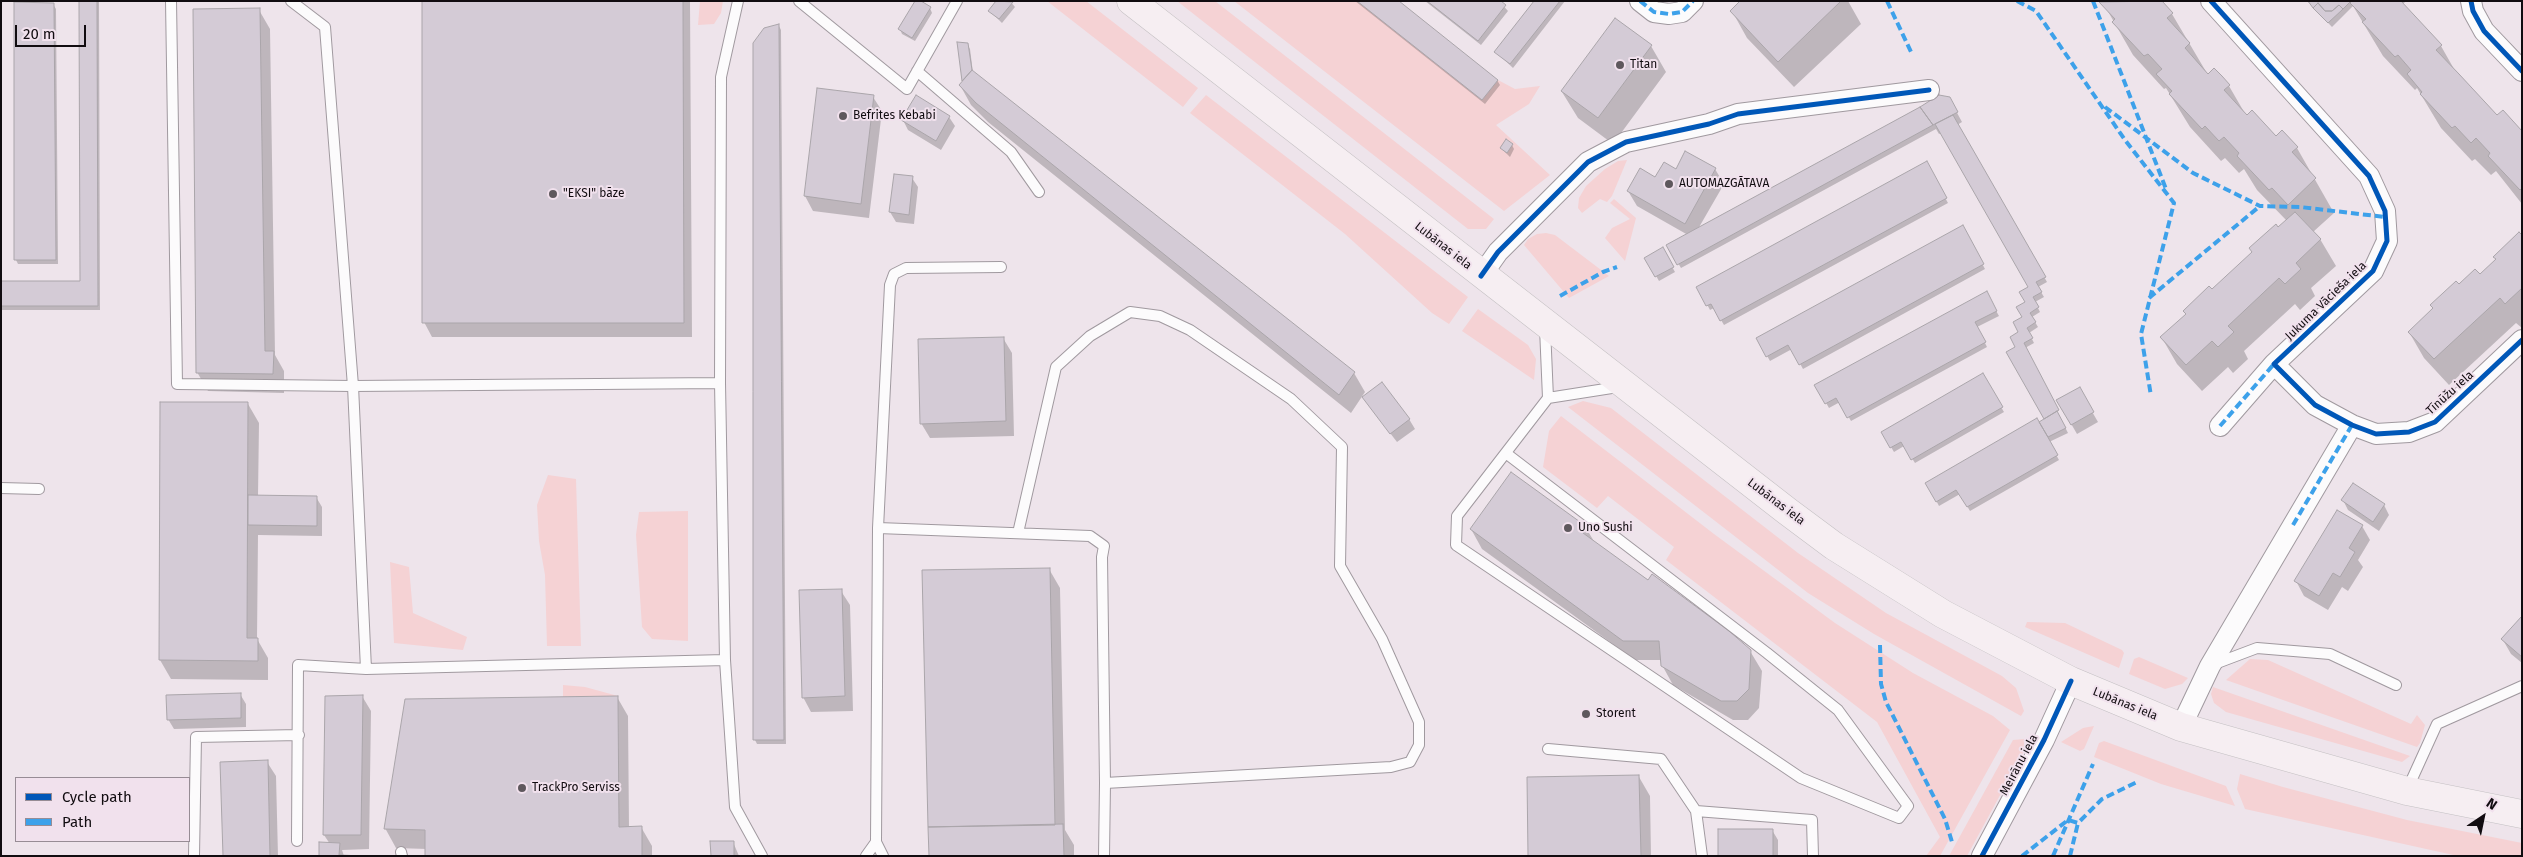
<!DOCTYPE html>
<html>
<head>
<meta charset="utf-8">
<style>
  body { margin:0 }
  #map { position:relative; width:2523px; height:857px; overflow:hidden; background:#eee4eb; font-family:"Fira Sans",sans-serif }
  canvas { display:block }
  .frame { position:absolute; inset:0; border:2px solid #110c10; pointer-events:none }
  .legend { position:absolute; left:15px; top:777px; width:175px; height:65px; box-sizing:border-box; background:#f1e1ed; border:1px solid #978c95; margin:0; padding:6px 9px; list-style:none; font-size:15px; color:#110c10 }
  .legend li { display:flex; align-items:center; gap:10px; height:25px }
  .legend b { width:25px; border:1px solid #978c95 }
  .north { position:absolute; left:2458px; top:792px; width:50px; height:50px; -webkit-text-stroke:4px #f1e1ed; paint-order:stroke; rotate:34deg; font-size:14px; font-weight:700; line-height:20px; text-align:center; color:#110c10 }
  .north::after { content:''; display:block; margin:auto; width:18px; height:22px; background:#110c10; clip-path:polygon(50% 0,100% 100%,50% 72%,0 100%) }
  .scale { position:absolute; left:15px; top:25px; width:71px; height:22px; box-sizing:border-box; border:2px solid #110c10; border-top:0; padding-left:6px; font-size:15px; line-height:18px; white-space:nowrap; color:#110c10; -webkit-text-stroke:4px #f1e1ed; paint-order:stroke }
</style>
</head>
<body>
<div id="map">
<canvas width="2523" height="857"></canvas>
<div class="frame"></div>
<ul class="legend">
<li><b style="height:6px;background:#0057b8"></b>Cycle path</li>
<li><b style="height:6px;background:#3da1ea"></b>Path</li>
</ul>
<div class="north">N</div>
<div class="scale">20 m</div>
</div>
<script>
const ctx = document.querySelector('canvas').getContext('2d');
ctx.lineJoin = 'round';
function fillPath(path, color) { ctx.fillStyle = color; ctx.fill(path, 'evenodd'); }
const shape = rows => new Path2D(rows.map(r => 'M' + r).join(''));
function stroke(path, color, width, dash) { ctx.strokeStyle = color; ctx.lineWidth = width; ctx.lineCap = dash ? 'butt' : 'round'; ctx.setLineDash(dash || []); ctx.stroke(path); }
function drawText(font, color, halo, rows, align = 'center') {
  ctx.font = font + ' "Fira Sans",sans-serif'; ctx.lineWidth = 4; ctx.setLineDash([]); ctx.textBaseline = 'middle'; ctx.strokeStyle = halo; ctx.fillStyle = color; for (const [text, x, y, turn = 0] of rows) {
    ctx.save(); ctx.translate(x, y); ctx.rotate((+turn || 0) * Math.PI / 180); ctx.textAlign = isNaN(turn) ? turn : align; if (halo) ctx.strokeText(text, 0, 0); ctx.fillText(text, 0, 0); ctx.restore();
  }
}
fillPath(shape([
  [700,1,723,1,721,13,714,24,698,25],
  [1047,1,1086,1,1198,88,1183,107],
  [1177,1,1215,1,1494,219,1486,229,1468,229],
  [1234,1,1357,1,1482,100,1498,80,1515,89,1540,86,1529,104,1496,125,1550,175,1504,211],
  [1206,95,1468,297,1449,324,1432,313,1345,234,1190,113],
  [1627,160,1612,196,1607,202,1600,199,1582,213,1578,208,1579,198,1586,186,1605,169,1618,161],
  [1614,199,1636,218,1625,261,1605,238,1612,228,1630,219,1610,203],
  [1546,233,1555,235,1609,276,1569,298,1524,245,1528,239,1537,234],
  [1478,309,1528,345,1536,359,1534,380,1462,331],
  [1583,401,1611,408,1798,553,1886,613,2002,676,2016,688,2024,711,2021,716,1874,634,1808,593,1568,407],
  [1561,416,1714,534,1835,623,1913,673,1993,716,2010,730,1940,856,1926,856,1940,837,1877,722,1666,560,1674,547,1608,496,1597,508,1543,467,1549,431],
  [548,475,576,479,581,646,547,646,545,575,539,541,537,505],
  [688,511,688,641,652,639,642,627,636,535,639,512],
  [390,562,409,567,413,613,467,637,463,650,394,643],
  [2027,622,2065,623,2122,650,2124,653,2119,668,2025,627],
  [2139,657,2188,678,2182,684,2165,689,2129,674,2134,659],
  [2250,659,2268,660,2411,724,2417,715,2425,725,2420,743,2417,747,2226,680],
  [563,685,585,687,618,696,563,697],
  [2213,687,2410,756,2402,762,2226,712,2214,703,2211,694],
  [2094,726,2084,749,2080,751,2061,742,2083,728],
  [2024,739,2024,751,1967,856,1949,856,2013,740],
  [2104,741,2226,786,2235,806,2161,784,2094,757,2099,743],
  [2240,774,2283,787,2407,820,2522,843,2522,856,2458,856,2245,809,2237,789]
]), '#f5d2d4');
fillPath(shape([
  [80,1,99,1,100,310,1,310,1,283,81,282],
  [423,1,690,1,692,337,432,337,424,322],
  [998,1,1010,1,1015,7,1002,23,990,11],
  [1355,1,1397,1,1497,80,1500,85,1485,104],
  [1425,1,1499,1,1508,11,1481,45],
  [1536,1,1565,1,1513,68,1496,52],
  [1742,1,1848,1,1861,24,1794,87,1747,38,1732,11],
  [2102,1,2149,1,2172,14,2208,75,2229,86,2247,117,2276,138,2297,148,2334,213,2313,232,2320,239,2336,266,2311,288,2315,296,2300,310,2295,304,2244,351,2248,359,2233,373,2228,367,2202,391,2177,364,2162,338,2187,315,2184,311,2212,291,2287,221,2257,190,2244,169,2239,173,2225,158,2221,161,2190,127,2166,88,2164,89,2133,55],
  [2307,1,2406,1,2402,5,2441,46,2458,76,2497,117,2522,133,2522,204,2496,171,2491,175,2475,159,2472,161,2441,128,2417,88,2415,90,2383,56,2353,6,2332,27],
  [53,4,56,9,58,264,18,264,16,260],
  [930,8,932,13,915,41,902,34,900,29],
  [259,10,270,29,275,355,284,371,284,393,208,391,197,372],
  [779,26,781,30,786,744,757,744,755,740],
  [958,43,967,44,970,49,973,73,1354,373,1365,392,1351,413,988,122,971,105,960,85,964,81],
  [1651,46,1666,72,1613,144,1578,118,1562,92],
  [873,97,882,111,869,218,813,211,805,196],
  [1949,98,1962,122,1957,125,2047,282,2038,287,2044,297,2035,302,2040,312,2032,317,2038,327,2029,333,2034,343,2025,348,2068,433,2049,442,2059,460,1970,511,1960,494,1939,506,1927,483,2046,419,2017,347,2030,287,1942,133,1939,134,1936,129,1681,268,1668,246,1688,235,1637,206,1628,191,1676,170,1715,169,1724,184,1698,229],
  [949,117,955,126,941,150,908,130,903,120],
  [1512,145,1514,149,1510,157,1501,148],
  [1926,163,1948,203,1724,325,1714,308,1710,310,1698,287],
  [895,175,912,178,918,187,914,224,896,222,890,212],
  [1962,227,1985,269,1803,369,1792,349,1770,361,1757,338],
  [2522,237,2522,328,2516,323,2449,385,2424,358,2409,332,2459,286,2480,276],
  [1662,249,1675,272,1659,281,1646,258],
  [1986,293,1999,316,1977,327,1987,347,1851,421,1840,402,1829,408,1816,385],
  [1003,338,1012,353,1014,436,930,438,921,423],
  [1982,375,2004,412,1915,463,1904,446,1894,452,1882,432],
  [2079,389,2098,422,2077,434,2058,401],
  [161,403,248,404,259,423,258,496,316,497,322,507,322,536,258,535,257,639,268,658,268,680,171,679,160,660],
  [1370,407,1409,419,1415,429,1397,442],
  [2343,500,2384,505,2389,515,2379,531,2348,510],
  [2362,526,2370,540,2358,560,2363,567,2348,591,2342,587,2328,610,2304,596,2296,581],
  [1586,528,1595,543,1750,651,1762,671,1759,708,1748,720,1733,720,1673,685,1662,665,1661,660,1635,660,1482,549,1471,529],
  [1049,569,1060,588,1065,830,1074,845,1074,856,930,856],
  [841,591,850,605,853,711,811,712,803,697],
  [2522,618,2522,663,2511,654,2503,640],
  [240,694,246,704,246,727,174,729,168,719],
  [362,696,371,711,369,849,342,850,344,856,320,856,330,844,324,835],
  [617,697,628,716,629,828,641,827,652,846,652,856,427,856,427,849,396,848,385,828],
  [267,762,276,776,278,856,224,856],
  [1639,777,1650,796,1651,856,1529,856],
  [1772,830,1778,840,1778,856,1719,856],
  [733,842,739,856,712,856]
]), '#0003');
const building = shape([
  [79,1,97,1,98,306,1,306,1,281,80,281,79,1],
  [422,1,683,1,684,323,422,323,422,1],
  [915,1,921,1,931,7,912,38,898,29,915,1],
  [996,1,1013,2,999,19,988,11,996,1],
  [1357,1,1399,1,1498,80,1482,100,1357,1],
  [1427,1,1501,1,1506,5,1478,41,1427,1],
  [1534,1,1560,1,1510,64,1494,52,1534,1],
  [1740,1,1841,1,1778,62,1730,11,1740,1],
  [2162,1,2173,13,2167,18,2190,43,2185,48,2208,74,2214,68,2222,76,2230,85,2224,90,2247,115,2252,110,2276,136,2282,130,2298,147,2292,152,2316,178,2288,205,2272,188,2269,190,2237,156,2239,153,2224,137,2219,141,2205,126,2202,129,2169,94,2172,91,2156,74,2162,69,2148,54,2144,56,2112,22,2115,19,2099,2,2162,1],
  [2308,1,2351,1,2343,9,2339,5,2332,11,2325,11,2318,3,2313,8,2308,1],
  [2352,1,2401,1,2442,45,2436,50,2459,74,2497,115,2503,110,2522,131,2522,188,2520,190,2488,156,2490,153,2476,138,2471,143,2455,126,2452,128,2420,94,2422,92,2407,74,2411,70,2398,55,2395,57,2362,22,2366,19,2350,3,2352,1],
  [14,2,54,3,56,260,14,260,14,2],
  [2318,3,2325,11,2332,11,2339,5,2343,9,2328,23,2313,8,2318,3],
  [260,8,265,351,274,351,273,374,196,373,193,9,260,8],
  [1615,18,1652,45,1598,118,1561,91,1615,18],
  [779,24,784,740,753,740,753,43,764,28,779,24],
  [957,42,968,43,972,70,962,81,957,42],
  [972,70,1355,372,1339,395,976,103,959,85,972,70],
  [817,88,874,95,861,204,804,196,817,88],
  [916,95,950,116,936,141,901,120,916,95],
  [1939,95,1950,97,1958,112,1933,125,1920,107,1939,95],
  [1920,107,1933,125,1677,265,1666,245,1920,107],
  [1953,115,2046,277,2036,282,2042,292,2033,297,2039,307,2030,313,2036,322,2027,328,2033,338,2024,343,2059,410,2044,419,2006,352,2015,347,2010,337,2018,332,2013,322,2022,317,2016,307,2025,302,2019,292,2028,287,1935,124,1953,115],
  [1506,139,1513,144,1507,153,1500,148,1506,139],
  [1685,151,1716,168,1685,224,1627,191,1640,168,1655,177,1664,162,1676,169,1685,151],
  [1927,161,1947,198,1720,321,1711,304,1706,306,1696,287,1927,161],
  [894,174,913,176,909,215,889,212,894,174],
  [2295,212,2321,239,2296,263,2301,269,2285,284,2279,278,2228,326,2234,332,2218,347,2212,341,2186,365,2160,337,2186,314,2183,311,2209,286,2212,289,2252,252,2249,248,2276,224,2278,227,2295,212],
  [1963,225,1984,264,1799,365,1788,345,1766,357,1756,338,1963,225],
  [2519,232,2522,235,2522,288,2505,304,2500,298,2434,359,2408,332,2433,308,2430,305,2456,281,2459,284,2475,269,2480,274,2496,259,2493,257,2519,232],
  [1663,247,1674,267,1655,277,1644,258,1663,247],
  [1987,291,1997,311,1975,322,1986,342,1847,418,1836,398,1825,404,1814,385,1987,291],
  [1004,337,1006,421,920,424,918,339,1004,337],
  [1983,373,2003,407,1911,460,1901,442,1890,448,1881,432,1983,373],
  [1382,382,1410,419,1390,434,1362,397,1382,382],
  [2080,387,2094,412,2071,425,2056,400,2080,387],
  [160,402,248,402,247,638,258,638,258,661,159,660,160,402],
  [2057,411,2066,428,2048,437,2039,422,2057,411],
  [2037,418,2058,455,1967,507,1956,490,1936,502,1925,483,2037,418],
  [1511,472,1587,527,1583,533,1648,580,1652,574,1729,631,1751,650,1749,689,1737,701,1721,701,1661,666,1659,641,1623,641,1470,529,1511,472],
  [2353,483,2385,504,2373,522,2341,500,2353,483],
  [248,495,317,496,317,526,248,525,248,495],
  [2337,510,2363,525,2349,548,2355,552,2340,577,2333,573,2319,596,2294,581,2337,510],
  [1050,568,1055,825,928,827,922,570,1050,568],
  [842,589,845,696,802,698,799,590,842,589],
  [2522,616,2522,657,2501,639,2522,616],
  [241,693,241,718,167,720,166,695,241,693],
  [363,695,361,835,323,835,325,696,363,695],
  [618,696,619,827,642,826,642,856,425,856,425,830,384,829,405,699,618,696],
  [268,760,270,856,223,856,220,762,268,760],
  [1639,775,1641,856,1528,856,1527,777,1639,775],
  [1063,824,1064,856,929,856,928,827,1063,824],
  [1718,829,1773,829,1773,856,1718,856,1718,829],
  [710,841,734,841,734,856,711,856,710,841],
  [319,842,340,843,339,855,363,856,319,856,319,842]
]);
fillPath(building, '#d4cbd6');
stroke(building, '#aaa5aa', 1);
const service = shape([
  [171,1,177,384,353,386,720,383],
  [291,1,325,27,353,386,366,669],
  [738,1,721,77,720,383,725,660,735,807,762,856],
  [799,1,907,89,957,1],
  [917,71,1011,152,1039,192],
  [1001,267,906,268,894,274,890,285,878,528,1090,536,1104,546,1102,557,1105,783,1391,767,1410,762,1419,745,1419,722,1382,639,1340,566,1342,447,1291,399,1190,330,1160,316,1130,312,1090,336,1056,367,1018,533],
  [1548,398,1618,387],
  [1507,454,1767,653,1838,710,1908,806,1899,818,1801,778,1456,545,1457,516,1548,398,1545,328],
  [1,488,39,489],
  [878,528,876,842,883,856],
  [2212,665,2257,648,2330,654,2396,685],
  [1548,749,1661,759,1696,811,1702,856],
  [2407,790,2437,724,2522,686],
  [1696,811,1812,820,1813,856],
  [297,841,298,665,366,669,725,660],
  [401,852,402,856],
  [194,856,196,737,299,735],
  [866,856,876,842],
  [1104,856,1105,783]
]);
const minor = shape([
  [1640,1,1654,12,1669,14,1682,12,1693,1],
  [2211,1,2369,176,2385,211,2387,241,2373,271,2274,364,2315,405,2352,425,2376,434,2409,432,2435,422,2522,340],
  [2471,1,2473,11,2484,31,2522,71],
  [1481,276,1498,252,1588,162,1626,142,1709,124,1738,114,1929,90],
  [2220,426,2274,364],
  [2181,727,2210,666,2352,425],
  [1982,856,2044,740,2071,681]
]);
const primary = shape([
  [1131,1,1787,511,1834,546,1943,614,2071,681,2181,727,2407,791,2522,814]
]);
stroke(service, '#a0999f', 12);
stroke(minor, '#a0999f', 22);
stroke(primary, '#c4c0c3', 29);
stroke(service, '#fcfbfc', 10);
stroke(minor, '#fcfbfc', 20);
stroke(primary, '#f6eef2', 28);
stroke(shape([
  [1640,1,1654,12,1669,14,1682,12,1693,1],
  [1887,1,1912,54],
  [2017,1,2036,11,2125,140,2174,203,2141,334,2151,396],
  [2093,1,2166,189],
  [2105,107,2193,173,2260,206,2300,207,2385,217],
  [1560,296,1603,272,1617,267],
  [2149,298,2260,206],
  [2220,426,2274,364],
  [2293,525,2352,425],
  [1880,645,1881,684,1886,702,1945,819,1952,842],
  [2022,856,2068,820,2078,823,2102,799,2139,781],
  [2053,856,2093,764],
  [2070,856,2078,823]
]), '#3da1ea', 4, [8, 4]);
stroke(shape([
  [2211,1,2369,176,2385,211,2387,241,2373,271,2274,364,2315,405,2352,425,2376,434,2409,432,2435,422,2522,340],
  [2471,1,2473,11,2484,31,2522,71],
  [1481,276,1498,252,1588,162,1626,142,1709,124,1738,114,1929,90],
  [1982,856,2044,740,2071,681]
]), '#0057b8', 5);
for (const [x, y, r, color] of [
  [1620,65,5,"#5e585d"],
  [843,116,5,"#5e585d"],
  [1669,184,5,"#5e585d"],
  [553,194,5,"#5e585d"],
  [1568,528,5,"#5e585d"],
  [1586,714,5,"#5e585d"],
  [522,788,5,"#5e585d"]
]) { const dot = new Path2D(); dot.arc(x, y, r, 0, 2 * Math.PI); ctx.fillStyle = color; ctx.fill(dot); stroke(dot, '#f1e1ed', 2); }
drawText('12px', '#110c10', '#f1e1ed', [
  ["Titan",1630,65],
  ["Befrites Kebabi",853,116],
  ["AUTOMAZGĀTAVA",1679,184],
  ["\"EKSI\" bāze",563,194],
  ["Uno Sushi",1578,528],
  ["Storent",1596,714],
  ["TrackPro Serviss",532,788]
], 'left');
drawText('12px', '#110c10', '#f1e1ed', [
  ["Lubānas iela",1443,246,38],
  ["Jukuma Vācieša iela",2326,301,-44],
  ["Tīnūžu iela",2450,393,-42],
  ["Lubānas iela",1776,502,37],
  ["Lubānas iela",2125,704,22],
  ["Meirānu iela",2019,765,-62]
]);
</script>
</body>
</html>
